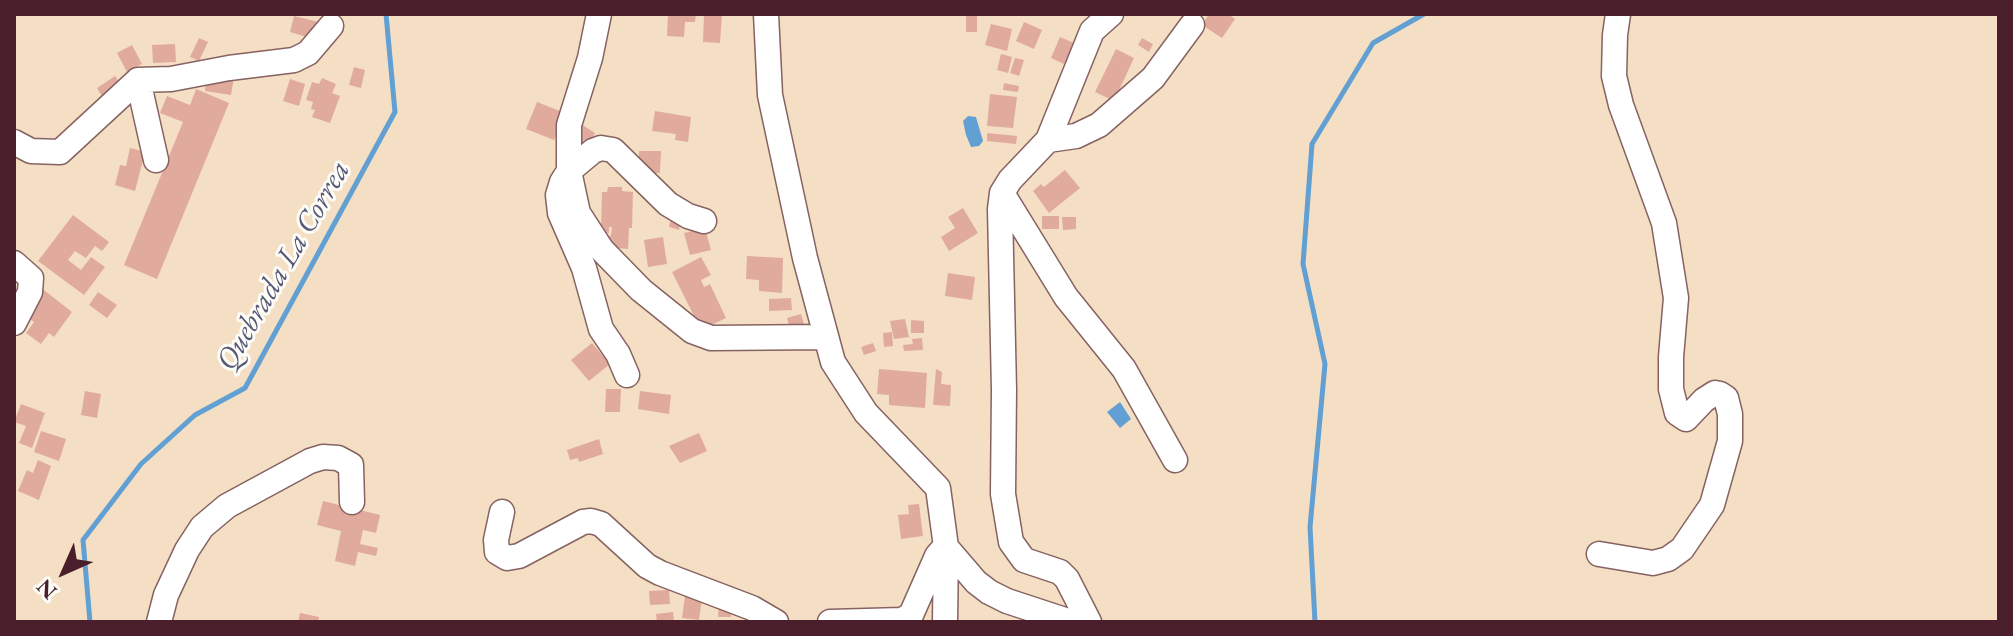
<!DOCTYPE html>
<html>
<head>
<meta charset="utf-8">
<style>
  body { margin:0 }
  #map { position:relative; width:2013px; height:636px; overflow:hidden; background:#f4dfc4; font-family:"EB Garamond",serif }
  canvas { display:block }
  .frame { position:absolute; inset:0; border:16px solid #4a1f2b; pointer-events:none }
  .north { position:absolute; left:24px; top:532px; width:80px; height:80px; -webkit-text-stroke:6px #fdfcf7; paint-order:stroke; rotate:225deg; font-size:22px; font-weight:700; line-height:32px; text-align:center; color:#4a1f2b }
  .north::after { content:''; display:block; margin:auto; width:28px; height:36px; background:#4a1f2b; clip-path:polygon(50% 0,100% 100%,50% 72%,0 100%) }
</style>
</head>
<body>
<div id="map">
<canvas width="2013" height="636"></canvas>
<div class="frame"></div>
<div class="north">N</div>
</div>
<script>
const ctx = document.querySelector('canvas').getContext('2d');
ctx.lineJoin = 'round';
function fillPath(path, color) { ctx.fillStyle = color; ctx.fill(path, 'evenodd'); }
const shape = rows => new Path2D(rows.map(r => 'M' + r).join(''));
function stroke(path, color, width, dash) { ctx.strokeStyle = color; ctx.lineWidth = width; ctx.lineCap = dash ? 'butt' : 'round'; ctx.setLineDash(dash || []); ctx.stroke(path); }
function drawText(font, color, halo, rows, align = 'center') {
  ctx.font = font + ' "EB Garamond",serif'; ctx.lineWidth = 6; ctx.setLineDash([]); ctx.textBaseline = 'middle'; ctx.strokeStyle = halo; ctx.fillStyle = color; for (const [text, x, y, turn = 0] of rows) {
    ctx.save(); ctx.translate(x, y); ctx.rotate((+turn || 0) * Math.PI / 180); ctx.textAlign = isNaN(turn) ? turn : align; if (halo) ctx.strokeText(text, 0, 0); ctx.fillText(text, 0, 0); ctx.restore();
  }
}
fillPath(shape([
  [968,116,976,117,983,141,979,146,971,147,966,135,963,121],
  [1120,402,1131,419,1120,428,1107,412]
]), '#629fd3');
stroke(shape([
  [90,622,83,540,141,464,195,415,245,388,395,112,386,14],
  [1315,622,1310,527,1325,364,1303,264,1312,144,1373,43,1424,14]
]), '#629fd3', 5);
fillPath(shape([
  [668,14,696,14,695,22,685,22,684,37,667,36],
  [704,14,722,14,720,43,703,42],
  [966,14,977,14,977,32,966,32],
  [1209,14,1228,14,1235,19,1222,38,1202,25],
  [294,16,319,22,314,39,290,32],
  [1024,22,1042,30,1034,49,1016,41],
  [991,24,1012,29,1007,51,985,45],
  [1060,37,1074,43,1064,64,1051,58],
  [199,38,208,42,199,61,190,57],
  [1142,38,1153,44,1149,52,1138,45],
  [175,44,176,62,153,63,152,45],
  [132,45,142,64,127,72,117,53],
  [1116,49,1134,58,1114,101,1095,92],
  [1001,54,1012,57,1008,73,997,70],
  [1015,58,1024,60,1019,76,1010,73],
  [354,67,365,70,361,88,349,85],
  [207,73,234,77,231,95,205,91],
  [115,76,122,86,103,98,97,88],
  [322,78,336,84,332,93,340,96,330,123,312,117,315,110,311,109,313,102,306,100,312,82,319,84],
  [290,79,305,84,299,106,283,101],
  [1004,83,1019,86,1018,92,1003,90],
  [196,89,229,103,157,279,124,265,183,122,160,113,167,96,190,105],
  [990,94,1017,97,1013,128,987,126],
  [537,102,565,113,554,140,526,129],
  [655,111,691,117,688,142,675,140,676,134,652,131],
  [581,124,595,133,585,148,571,139],
  [987,133,1017,136,1016,144,987,141],
  [130,148,145,152,135,191,115,185,120,165,126,166],
  [639,151,661,151,660,173,645,173,639,167],
  [1065,170,1080,188,1049,213,1033,191,1041,184,1044,187],
  [608,187,622,187,622,191,633,192,632,228,629,228,628,249,603,247,604,235,611,236,612,227,609,227,609,233,604,233,604,227,601,227,602,192,607,192],
  [963,208,978,233,949,251,941,237,955,228,948,217],
  [73,215,109,242,102,251,95,246,86,258,75,251,68,260,81,270,91,257,105,267,84,295,38,261],
  [1042,216,1059,216,1059,229,1042,229],
  [671,217,681,219,679,230,669,227],
  [1062,217,1076,217,1076,229,1063,230],
  [705,228,711,250,690,255,684,233],
  [663,237,667,264,648,267,644,240],
  [747,256,783,258,782,293,759,291,759,280,746,279],
  [701,257,711,275,701,280,704,287,710,284,726,318,701,330,672,272],
  [948,273,975,277,972,300,945,296],
  [40,287,72,312,54,337,49,333,41,344,26,333,34,322,21,312],
  [98,292,117,305,107,318,89,305],
  [791,298,792,310,769,311,769,299],
  [801,314,804,324,790,329,787,318],
  [905,319,909,337,894,339,890,321],
  [911,320,924,321,924,333,911,333],
  [892,332,893,346,884,347,883,333],
  [922,338,923,350,904,351,903,345,913,344,912,339],
  [592,343,610,364,589,381,571,360],
  [873,343,876,351,864,355,861,347],
  [879,369,927,373,925,408,889,405,889,395,877,394],
  [936,369,942,372,941,384,951,385,950,406,933,405],
  [606,389,621,389,620,412,605,412],
  [85,391,101,394,97,418,81,415],
  [640,391,671,395,669,414,638,409],
  [21,404,45,413,32,448,19,443,26,426,14,422],
  [41,431,66,439,59,461,34,452],
  [699,433,707,451,680,463,669,446],
  [599,439,603,454,579,462,578,458,570,460,567,450],
  [38,460,51,466,39,500,18,491,27,470,33,473],
  [323,501,380,515,376,533,363,530,360,544,378,548,376,556,358,552,355,566,335,561,341,531,317,525],
  [919,504,923,536,901,539,898,515,909,514,908,505],
  [669,590,670,604,650,605,649,591],
  [685,596,702,598,699,620,682,618],
  [719,601,732,601,731,617,718,617],
  [673,612,674,622,657,622,656,614],
  [300,613,319,617,318,622,298,622]
]), '#e0ab9c');
const minor = shape([
  [599,14,590,58,569,125,569,171,578,213,602,250,641,290,692,331,711,338,826,337],
  [766,14,770,95,805,258,833,362,866,413,938,488,946,547,945,622],
  [138,80,156,160],
  [1048,140,1076,136,1099,125,1153,78,1192,25],
  [14,142,31,151,60,152,138,80,171,79,229,68,294,60,308,53,331,26],
  [1002,193,1066,297,1124,369,1175,460],
  [14,263,31,278,30,292,14,323],
  [627,375,618,354,601,329,584,268,560,213,558,195,562,182,569,171,593,151,601,148,613,150,668,204,688,216,704,221],
  [502,512,496,540,497,552,507,558,519,556,583,522,591,521,601,524,647,566,660,573,752,608,776,622],
  [946,547,976,582,989,592,1007,601,1071,622],
  [1599,554,1653,563,1668,559,1682,549,1712,505,1730,441,1730,414,1726,398,1720,394,1715,393,1704,400,1686,419,1677,413,1671,389,1671,357,1676,298,1664,223,1621,105,1614,76,1615,35,1618,14],
  [159,622,166,595,187,550,202,527,227,506,310,461,323,457,338,458,351,465,352,502],
  [830,622,902,620,911,615,937,556,944,548],
  [1089,622,1067,579,1060,572,1024,560,1011,542,1003,494,1004,390,1000,209,1002,193,1010,180,1048,140,1092,31,1111,14]
]);
stroke(minor, '#866261', 27);
stroke(minor, '#fff', 24);
drawText('italic 30px', '#555977', '#fdfcf7', [
  ["Quebrada La Correa",284,266,-60]
]);
</script>
</body>
</html>
